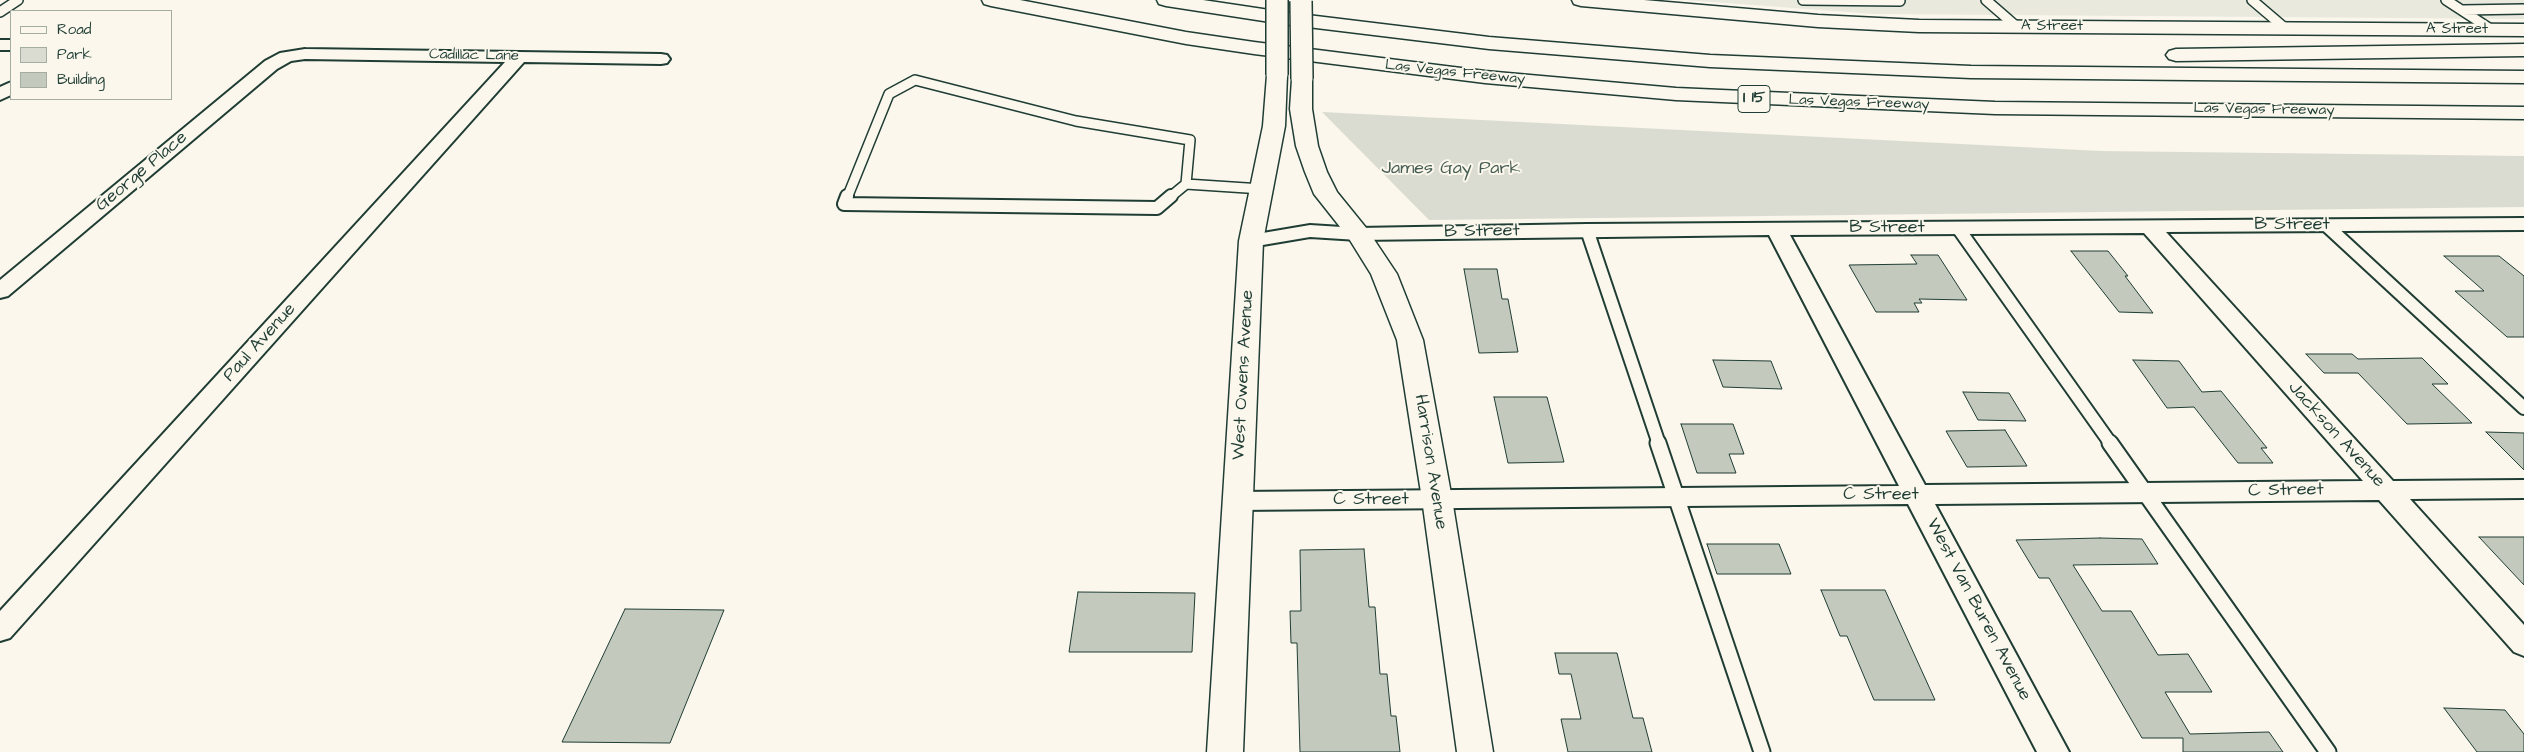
<!DOCTYPE html>
<html>
<head>
<meta charset="utf-8">
<style>
  body { margin:0 }
  #map { position:relative; width:2524px; height:752px; overflow:hidden; background:#fbf7ec; font-family:"Architects Daughter",sans-serif }
  canvas { display:block }
  .legend { position:absolute; left:10px; top:10px; width:162px; height:90px; box-sizing:border-box; background:#fbf7ec; border:1px solid #a3ada2; margin:0; padding:6px 9px; list-style:none; font-size:15px; color:#1f3d34 }
  .legend li { display:flex; align-items:center; gap:10px; height:25px }
  .legend b { width:25px; border:1px solid #a3ada2 }
</style>
</head>
<body>
<div id="map">
<canvas width="2524" height="752"></canvas>
<ul class="legend">
<li><b style="height:6px;background:#fbf7ec"></b>Road</li>
<li><b style="height:14px;background:#dbdcd1"></b>Park</li>
<li><b style="height:14px;background:#c4c9be"></b>Building</li>
</ul>
</div>
<script>
const ctx = document.querySelector('canvas').getContext('2d');
ctx.lineJoin = 'round';
function fillPath(path, color) { ctx.fillStyle = color; ctx.fill(path, 'evenodd'); }
const shape = rows => new Path2D(rows.map(r => 'M' + r).join(''));
function stroke(path, color, width, dash) { ctx.strokeStyle = color; ctx.lineWidth = width; ctx.lineCap = dash ? 'butt' : 'round'; ctx.setLineDash(dash || []); ctx.stroke(path); }
function drawText(font, color, halo, rows, align = 'center') {
  ctx.font = font + ' "Architects Daughter",sans-serif'; ctx.lineWidth = 4; ctx.setLineDash([]); ctx.textBaseline = 'middle'; ctx.strokeStyle = halo; ctx.fillStyle = color; for (const [text, x, y, turn = 0] of rows) {
    ctx.save(); ctx.translate(x, y); ctx.rotate((+turn || 0) * Math.PI / 180); ctx.textAlign = isNaN(turn) ? turn : align; if (halo) ctx.strokeText(text, 0, 0); ctx.fillText(text, 0, 0); ctx.restore();
  }
}
fillPath(shape([
  [1685,0,2524,0,2524,19,1874,14]
]), '#eae9de');
fillPath(shape([
  [1322,112,2101,151,2524,156,2524,207,1429,220]
]), '#dbdcd1');
const building = shape([
  [2071,251,2108,251,2128,276,2125,276,2153,313,2119,312,2071,251],
  [1911,255,1938,255,1967,300,1919,299,1922,303,1914,303,1919,312,1876,312,1849,265,1917,264,1911,255],
  [2444,256,2499,256,2524,276,2524,337,2507,337,2455,291,2484,291,2444,256],
  [1464,269,1497,269,1502,299,1508,299,1518,352,1479,353,1464,269],
  [2306,354,2352,354,2358,359,2422,358,2448,384,2432,384,2472,423,2407,424,2358,373,2324,373,2306,354],
  [1713,360,1771,361,1782,389,1723,387,1713,360],
  [2133,360,2179,361,2202,392,2221,391,2267,448,2261,448,2273,463,2238,463,2194,407,2167,408,2133,360],
  [1963,392,2009,393,2026,421,1978,420,1963,392],
  [1494,397,1547,397,1564,462,1508,463,1494,397],
  [1681,424,1733,424,1744,454,1729,454,1736,473,1697,473,1681,424],
  [2005,430,2027,466,1967,467,1946,431,2005,430],
  [2486,432,2524,433,2524,470,2486,432],
  [2479,537,2524,537,2524,585,2479,537],
  [2100,538,2142,539,2158,564,2073,565,2102,611,2131,611,2158,655,2188,654,2212,692,2165,692,2190,734,2269,732,2283,752,2183,752,2183,738,2142,738,2049,578,2039,578,2016,540,2100,538],
  [1707,544,1779,544,1791,574,1717,574,1707,544],
  [1364,549,1369,607,1375,607,1380,674,1387,674,1391,716,1396,716,1400,752,1300,752,1297,643,1291,643,1290,611,1301,611,1300,550,1364,549],
  [1821,590,1885,590,1935,700,1874,700,1847,636,1840,636,1821,590],
  [1078,592,1195,593,1192,652,1069,652,1078,592],
  [625,609,724,610,670,743,562,742,625,609],
  [1555,653,1617,653,1633,718,1643,718,1652,752,1568,752,1561,719,1581,719,1571,674,1559,674,1555,653],
  [2444,708,2505,710,2524,734,2524,752,2477,752,2444,708]
]);
fillPath(building, '#c4c9be');
stroke(building, '#1f3d34', 1);
const laneFar2 = shape([
  [1803,0,1900,1,1898,0],
  [1986,0,2017,27],
  [2252,0,2286,29],
  [2446,0,2492,30],
  [2462,10,2524,9],
  [0,12,18,0],
  [1186,184,1262,189],
  [847,198,889,94,915,80,1076,121,1190,140,1186,184],
  [1169,198,1186,184]
]);
const laneFar1 = shape([
  [847,196,844,204,1157,208,1171,196],
  [2326,225,2524,408],
  [1958,228,2111,444],
  [1587,230,1659,444]
]);
const lane = shape([
  [1658,443,1762,752],
  [2110,443,2328,752]
]);
const street = shape([
  [0,40,11,40,11,50,0,50,0,40],
  [305,49,661,54,667,55,670,59,667,63,661,64,524,62,10,638,0,641,0,611,505,62,305,59,291,61,277,69,8,296,0,298,0,280,265,61,280,53,305,49],
  [11,82,11,95,0,100,0,87,11,82],
  [2524,218,2524,230,2166,232,2393,481,2524,480,2524,498,2410,499,2524,625,2524,656,2514,652,2379,500,1935,504,2069,752,2037,752,1908,504,1237,510,1228,508,1224,501,1228,494,1237,492,1899,486,1769,235,1358,240,1310,237,1251,247,1244,245,1241,241,1244,237,1251,235,1310,225,1358,228,1587,224,2524,218],
  [2144,233,2363,481,1925,485,1790,235,2144,233]
]);
const secondary = shape([
  [1572,0,1644,0,1818,15,1919,20,2524,24,2524,36,1919,32,1818,27,1581,6,1574,4,1572,0],
  [1277,69,1284,71,1287,75,1285,126,1263,241,1243,752,1207,752,1239,241,1263,126,1267,75,1270,71,1277,69],
  [1302,73,1309,75,1312,79,1312,109,1318,146,1327,172,1337,192,1367,229,1397,274,1423,340,1452,499,1493,752,1457,752,1422,499,1397,340,1371,274,1348,237,1314,194,1305,172,1296,146,1290,109,1292,79,1295,75,1302,73]
]);
const highway = shape([
  [982,0,1020,0,1186,32,1254,42,1485,71,1676,88,1995,102,2524,107,2524,119,1995,114,1676,100,1485,83,1254,54,1186,44,991,6,984,4,982,0],
  [1157,0,1203,0,1283,12,1489,37,1710,55,1971,66,2524,71,2524,83,1971,78,1710,67,1489,49,1283,24,1166,6,1159,4,1157,0],
  [2524,44,2524,56,2176,61,2169,59,2166,55,2169,51,2176,49,2524,44]
]);
stroke(laneFar2, '#1f3d34', 12);
stroke(laneFar1, '#1f3d34', 16);
stroke(lane, '#1f3d34', 19);
stroke(street, '#1f3d34', 4);
stroke(secondary, '#1f3d34', 3);
stroke(highway, '#1f3d34', 3);
stroke(laneFar2, '#fbf7ec', 9);
stroke(laneFar1, '#fbf7ec', 12);
stroke(lane, '#fbf7ec', 15);
fillPath(street, '#fbf7ec');
fillPath(secondary, '#fbf7ec');
fillPath(highway, '#fbf7ec');
const secondaryBridge = shape([
  [1277,0,1277,75],
  [1301,1,1302,79]
]);
stroke(secondaryBridge, '#1f3d34', 24, []);
stroke(secondaryBridge, '#fbf7ec', 21);
drawText('15px', '#1f3d34', '#fbf7ec', [
  ["A Street",2052,27],
  ["A Street",2457,30],
  ["Cadillac Lane",474,56,1],
  ["Las Vegas Freeway",1455,73,6],
  ["Las Vegas Freeway",1859,103,2],
  ["Las Vegas Freeway",2264,110,1]
]);
for (const [x, y, w] of [
  [1754,99,32]
]) { const box = new Path2D(); box.roundRect(x - w / 2, y - 13.5, w, 27, 4); ctx.fillStyle = '#fbf7ec'; ctx.fill(box); stroke(box, '#1f3d34', 1); }
drawText('bold 16px', '#1f3d34', null, [
  ["I 15",1754,99]
]);
drawText('18px', '#455d53', '#fbf7ec', [
  ["James Gay Park",1451,169]
]);
drawText('18px', '#1f3d34', '#fbf7ec', [
  ["George Place",142,172,-40],
  ["B Street",2292,225],
  ["B Street",1887,228],
  ["B Street",1482,232,-1],
  ["Paul Avenue",260,343,-48],
  ["West Owens Avenue",1244,375,-87],
  ["Jackson Avenue",2336,435,48],
  ["Harrison Avenue",1430,462,81],
  ["C Street",2286,491,-1],
  ["C Street",1881,495],
  ["C Street",1371,500],
  ["West Van Buren Avenue",1978,610,62]
]);
</script>
</body>
</html>
